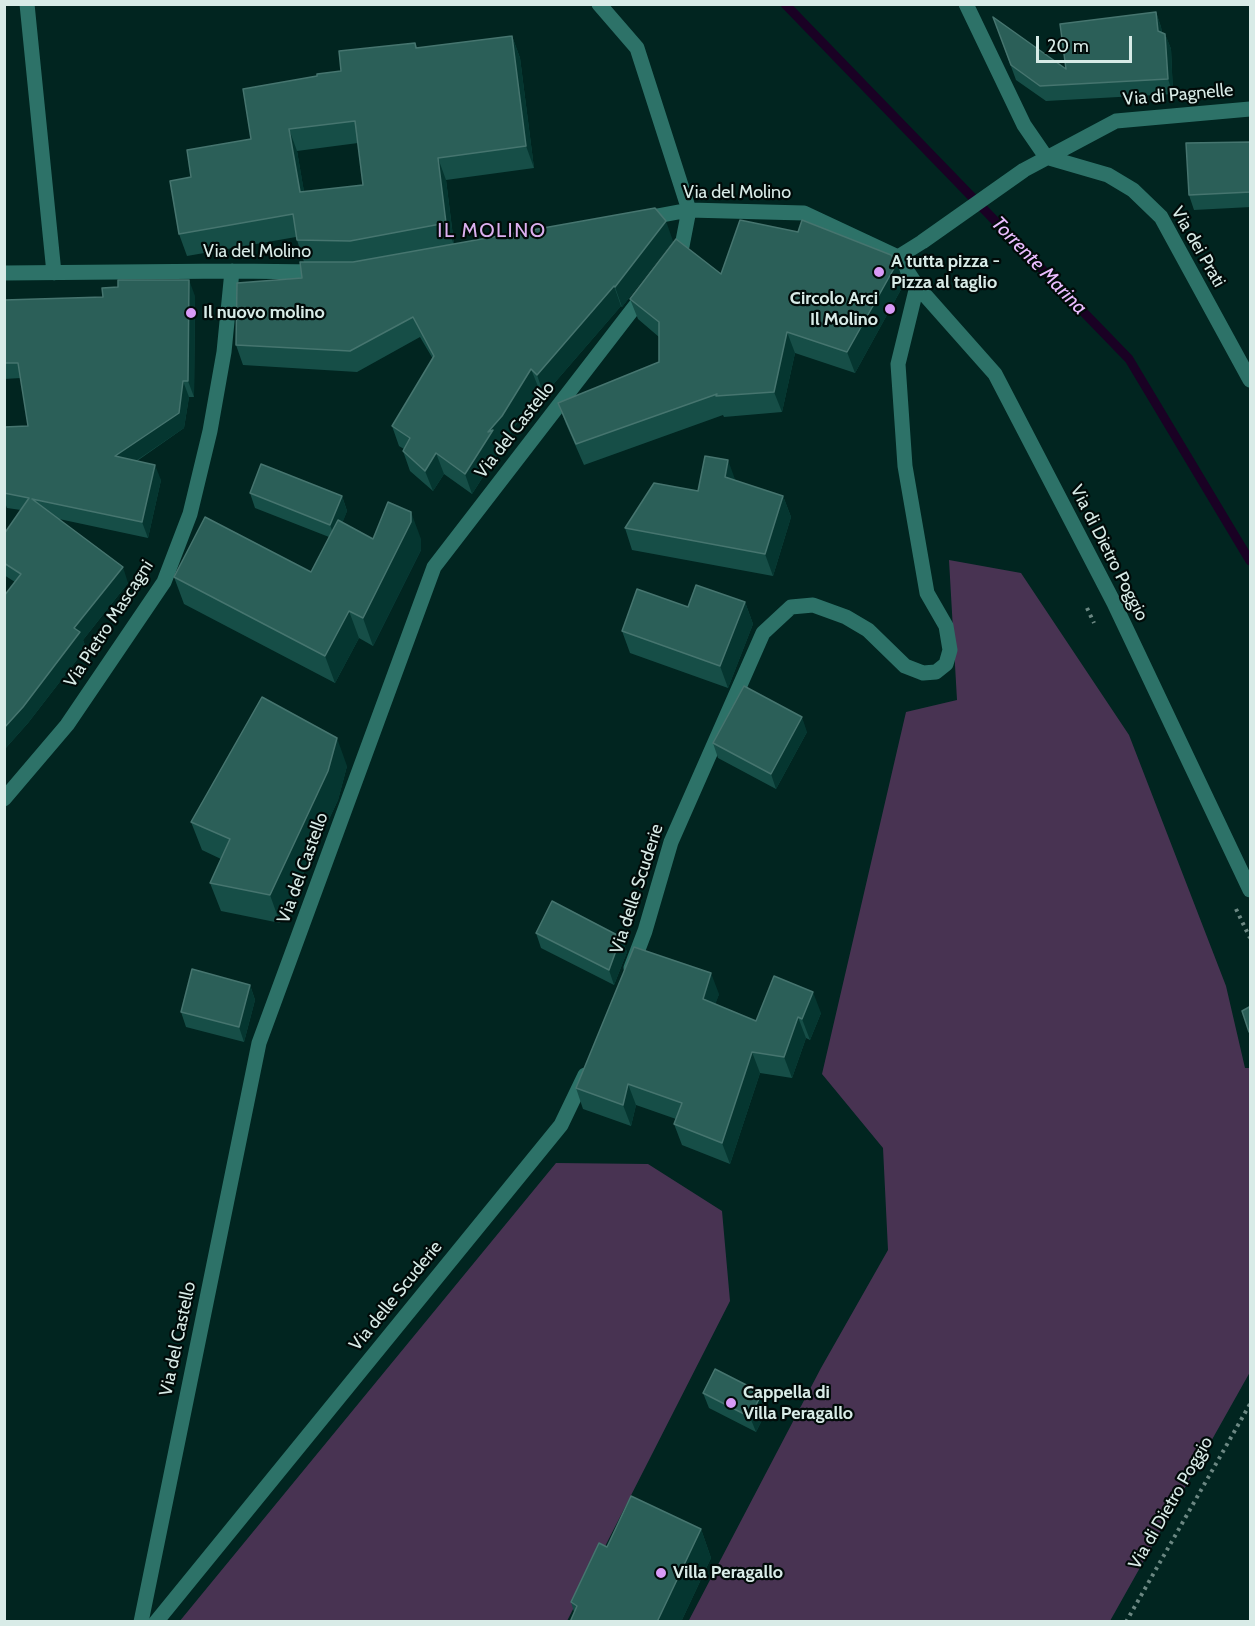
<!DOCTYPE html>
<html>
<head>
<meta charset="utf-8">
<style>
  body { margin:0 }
  #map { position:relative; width:1255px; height:1626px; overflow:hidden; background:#012520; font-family:Cabin,sans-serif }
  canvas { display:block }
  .frame { position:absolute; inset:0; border:6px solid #d8ebe7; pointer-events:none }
  .scale { position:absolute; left:1036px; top:36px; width:96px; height:27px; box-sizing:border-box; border:3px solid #d8ebe7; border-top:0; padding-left:8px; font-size:18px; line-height:21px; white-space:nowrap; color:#d8ebe7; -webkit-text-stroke:4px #010b09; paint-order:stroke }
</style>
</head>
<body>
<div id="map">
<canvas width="1255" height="1626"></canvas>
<div class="frame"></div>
<div class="scale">20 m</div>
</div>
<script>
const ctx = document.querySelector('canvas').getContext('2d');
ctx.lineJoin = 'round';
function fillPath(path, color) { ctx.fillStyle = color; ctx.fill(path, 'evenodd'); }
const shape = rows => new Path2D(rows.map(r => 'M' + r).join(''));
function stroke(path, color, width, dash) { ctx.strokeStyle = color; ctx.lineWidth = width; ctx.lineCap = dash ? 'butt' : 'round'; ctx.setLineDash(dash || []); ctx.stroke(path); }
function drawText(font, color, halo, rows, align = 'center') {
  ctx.font = font + ' Cabin,sans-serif'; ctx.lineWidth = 4.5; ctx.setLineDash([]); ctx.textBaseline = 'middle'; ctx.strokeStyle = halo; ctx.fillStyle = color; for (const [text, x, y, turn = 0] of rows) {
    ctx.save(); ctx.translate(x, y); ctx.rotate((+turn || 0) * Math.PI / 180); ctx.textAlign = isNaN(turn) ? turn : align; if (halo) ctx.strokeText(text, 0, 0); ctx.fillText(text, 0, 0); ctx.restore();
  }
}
fillPath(shape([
  [949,560,1021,573,1129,735,1226,986,1245,1068,1250,1068,1250,1372,1110,1621,688,1622,821,1368,888,1250,883,1148,822,1074,906,712,957,700],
  [556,1163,648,1164,722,1211,730,1301,567,1621,179,1622]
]), '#483352');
stroke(shape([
  [785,4,1129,359,1250,561]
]), '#1a0124', 9);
stroke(shape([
  [1087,608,1094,623],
  [1236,909,1250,938],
  [1126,1622,1250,1404]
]), '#6c8883', 4, [3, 4.5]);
stroke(shape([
  [27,4,54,273],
  [599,4,637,48,689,210,682,246,671,259],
  [966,4,1024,125,1046,157],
  [1046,157,1108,175,1133,190,1161,217,1250,380],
  [641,219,689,210,804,213,898,257],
  [898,257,917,286,995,374,1114,603,1250,890],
  [898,257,922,242,1024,170,1116,121,1250,109],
  [4,273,232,271,319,272],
  [4,799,67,725,164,582,190,514,210,431,224,352,232,271],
  [631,968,645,931,671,842,763,633,791,607,813,605,846,617,868,630,905,666,923,673,936,672,946,664,950,650,946,626,927,593,905,466,898,364,917,286],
  [141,1622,259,1043,434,567,646,292],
  [156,1622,561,1125,585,1075]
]), '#2d7268', 15);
fillPath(shape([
  [1156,12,1161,27,1162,33,1165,34,1171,49,1173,94,1046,101,1016,80,993,17,1066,69],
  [512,36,520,58,534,168,446,180,454,244,673,241,622,307,621,306,544,395,539,389,509,436,499,447,500,450,472,494,444,474,433,491,410,471,403,451,404,449,399,446,392,426,433,359,420,337,357,372,243,365,236,345,302,278,304,262,296,237,187,256,179,234,191,177,251,139,341,71,415,43,417,48],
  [358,143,363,185,304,192,297,151],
  [1251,142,1251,207,1194,210,1189,195],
  [897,263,904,284,855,373,795,353,782,412,724,417,723,415,584,465,566,424,558,403,659,362,659,337,638,319,630,299,721,274],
  [195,296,194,397,189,397,184,428,137,461,161,480,148,538,59,519,128,583,83,640,86,648,28,723,4,750,4,596,15,582,4,575,4,534,21,510,7,508,4,500,4,427,28,426,21,378,4,379,4,300],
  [736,481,783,496,791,517,773,576,632,550,625,528,698,491],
  [250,493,342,496,347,511,342,523,373,539,421,539,421,550,373,646,359,638,335,683,184,604,174,577,311,572,329,537,255,508],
  [745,602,753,624,728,688,630,653,622,631,688,607],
  [807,732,776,789,718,758,713,743],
  [347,766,338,800,280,923,221,911,210,883,221,859,202,850,191,822],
  [536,933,621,937,627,952,614,985,541,948],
  [250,985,255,1000,244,1042,186,1027,181,1012],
  [719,994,715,1004,756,1021,821,1013,810,1040,806,1038,792,1078,760,1073,730,1164,682,1145,674,1124,676,1119,636,1105,631,1126,583,1109,576,1088],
  [703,1393,768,1408,756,1432,709,1408],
  [701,1529,711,1558,681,1622,570,1622,574,1612,571,1602,607,1547]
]), '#164e47');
fillPath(shape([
  [1156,12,1161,27,1164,46,1158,31],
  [1165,34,1171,49,1173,94,1168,79],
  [512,36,520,58,534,168,526,146],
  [289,129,297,151,308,214,300,192],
  [438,158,446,180,454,245,446,223],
  [666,221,673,241,622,307,615,287],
  [897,263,904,284,855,373,847,352],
  [189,280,195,296,194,397,188,381],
  [614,286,621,306,544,395,537,375],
  [787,332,795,353,782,412,774,392],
  [531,369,539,389,509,436,499,447,500,450,472,494,465,474,488,432],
  [183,381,189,397,184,428,121,471,115,456],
  [436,453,444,474,433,491,425,471],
  [728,460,736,482,725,477],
  [155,465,161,480,148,538,142,522],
  [342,496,347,511,336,540,330,525],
  [783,496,791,517,773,576,765,554],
  [411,512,421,539,421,550,373,646,363,618],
  [123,567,128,583,83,640,86,648,28,723,4,750,4,728,74,628],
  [745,602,753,624,728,688,720,666],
  [349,611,359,638,335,683,325,656],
  [802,717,807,732,776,789,771,774],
  [337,738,347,766,338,800,280,923,270,895],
  [621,937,627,952,614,985,609,970],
  [711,973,719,994,710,1020,703,999],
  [250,985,255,1000,244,1042,239,1027],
  [813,992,821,1013,810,1040,802,1019],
  [798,1017,806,1038,792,1078,784,1057],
  [752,1052,760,1073,730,1164,722,1143],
  [628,1084,636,1105,631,1126,623,1105],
  [762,1393,768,1408,756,1432,750,1417],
  [701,1529,711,1558,681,1622,657,1622]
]), '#053630');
const building = shape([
  [1156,12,1158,31,1165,34,1168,79,1040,86,1011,65,993,17,1066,69,1060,24,1156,12],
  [512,36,526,146,438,158,446,223,350,241,297,240,293,214,179,234,170,181,191,177,187,150,251,139,243,89,317,76,317,74,341,71,339,51,415,43,416,48,512,36],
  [355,121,363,185,300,192,289,129,355,121],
  [1251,142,1251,192,1189,195,1186,143,1251,142],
  [655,208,666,221,615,287,614,286,537,375,531,369,502,416,488,432,493,430,465,474,436,453,425,471,403,451,410,438,392,426,434,356,413,317,350,351,236,345,237,283,302,278,300,262,353,262,655,208],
  [740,220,798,232,802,220,891,255,897,263,847,352,787,332,774,392,716,396,717,394,576,444,558,403,659,362,659,322,630,299,676,239,721,274,740,220],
  [118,280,189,280,188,381,183,381,179,413,115,456,155,465,142,522,32,499,123,567,74,628,80,632,23,707,4,728,4,596,21,574,4,563,4,534,29,498,4,493,4,427,28,426,18,363,4,363,4,300,103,297,102,288,118,287,118,280],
  [705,456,728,460,725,477,783,496,765,554,625,528,654,483,698,491,705,456],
  [261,464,342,496,330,525,250,493,261,464],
  [388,502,411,512,411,522,363,618,349,611,325,656,174,577,205,517,311,572,338,520,373,539,388,502],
  [696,585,745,602,720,666,622,631,637,589,688,607,696,585],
  [744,686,802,717,771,774,713,743,744,686],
  [262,697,337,738,328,771,270,895,210,883,230,839,191,822,262,697],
  [552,901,621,937,609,970,536,933,552,901],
  [634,947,711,973,703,999,756,1021,774,976,813,992,802,1019,798,1017,784,1057,752,1052,722,1143,674,1124,682,1103,628,1084,623,1105,576,1088,634,947],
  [192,969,250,985,239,1027,181,1012,192,969],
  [1251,1006,1251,1031,1249,1032,1242,1011,1251,1006],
  [715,1369,762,1393,750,1417,703,1393,715,1369],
  [631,1496,701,1529,657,1622,570,1622,577,1606,571,1602,599,1543,607,1547,631,1496]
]);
fillPath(building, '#2b5f58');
stroke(building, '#46756f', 1.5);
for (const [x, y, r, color] of [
  [879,272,6,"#d99af7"],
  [890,309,6,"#d99af7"],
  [191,313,6,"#d99af7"],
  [731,1403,6,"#d99af7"],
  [661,1573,6,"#d99af7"]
]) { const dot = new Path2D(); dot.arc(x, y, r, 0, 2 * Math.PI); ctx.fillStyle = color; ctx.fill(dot); stroke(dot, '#010b09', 2); }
drawText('18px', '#d8ebe7', '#010b09', [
  ["Via di Pagnelle",1178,95,-5],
  ["Via del Molino",737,193],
  ["Via dei Prati",1198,247,60],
  ["Via del Molino",257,252],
  ["Via del Castello",515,430,-52],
  ["Via di Dietro Poggio",1109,553,63],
  ["Via Pietro Mascagni",109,624,-57],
  ["Via del Castello",303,868,-70],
  ["Via delle Scuderie",637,889,-72],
  ["Via delle Scuderie",396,1296,-51],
  ["Via del Castello",178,1339,-78],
  ["Via di Dietro Poggio",1171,1503,-60]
]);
drawText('bold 18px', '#d8ebe7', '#010b09', [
  ["A tutta pizza -",891,262],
  ["Pizza al taglio",891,283],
  ["Circolo Arci",878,299,"right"],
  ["Il Molino",878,320,"right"],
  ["Il nuovo molino",203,313],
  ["Cappella di",743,1393],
  ["Villa Peragallo",743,1414],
  ["Villa Peragallo",673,1573]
], 'left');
ctx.letterSpacing = '1.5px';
drawText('20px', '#dcb0f0', '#010b09', [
  ["IL MOLINO",492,231]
]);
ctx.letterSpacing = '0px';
drawText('italic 20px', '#eabdff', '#010b09', [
  ["Torrente Marina",1039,266,46]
]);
</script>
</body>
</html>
